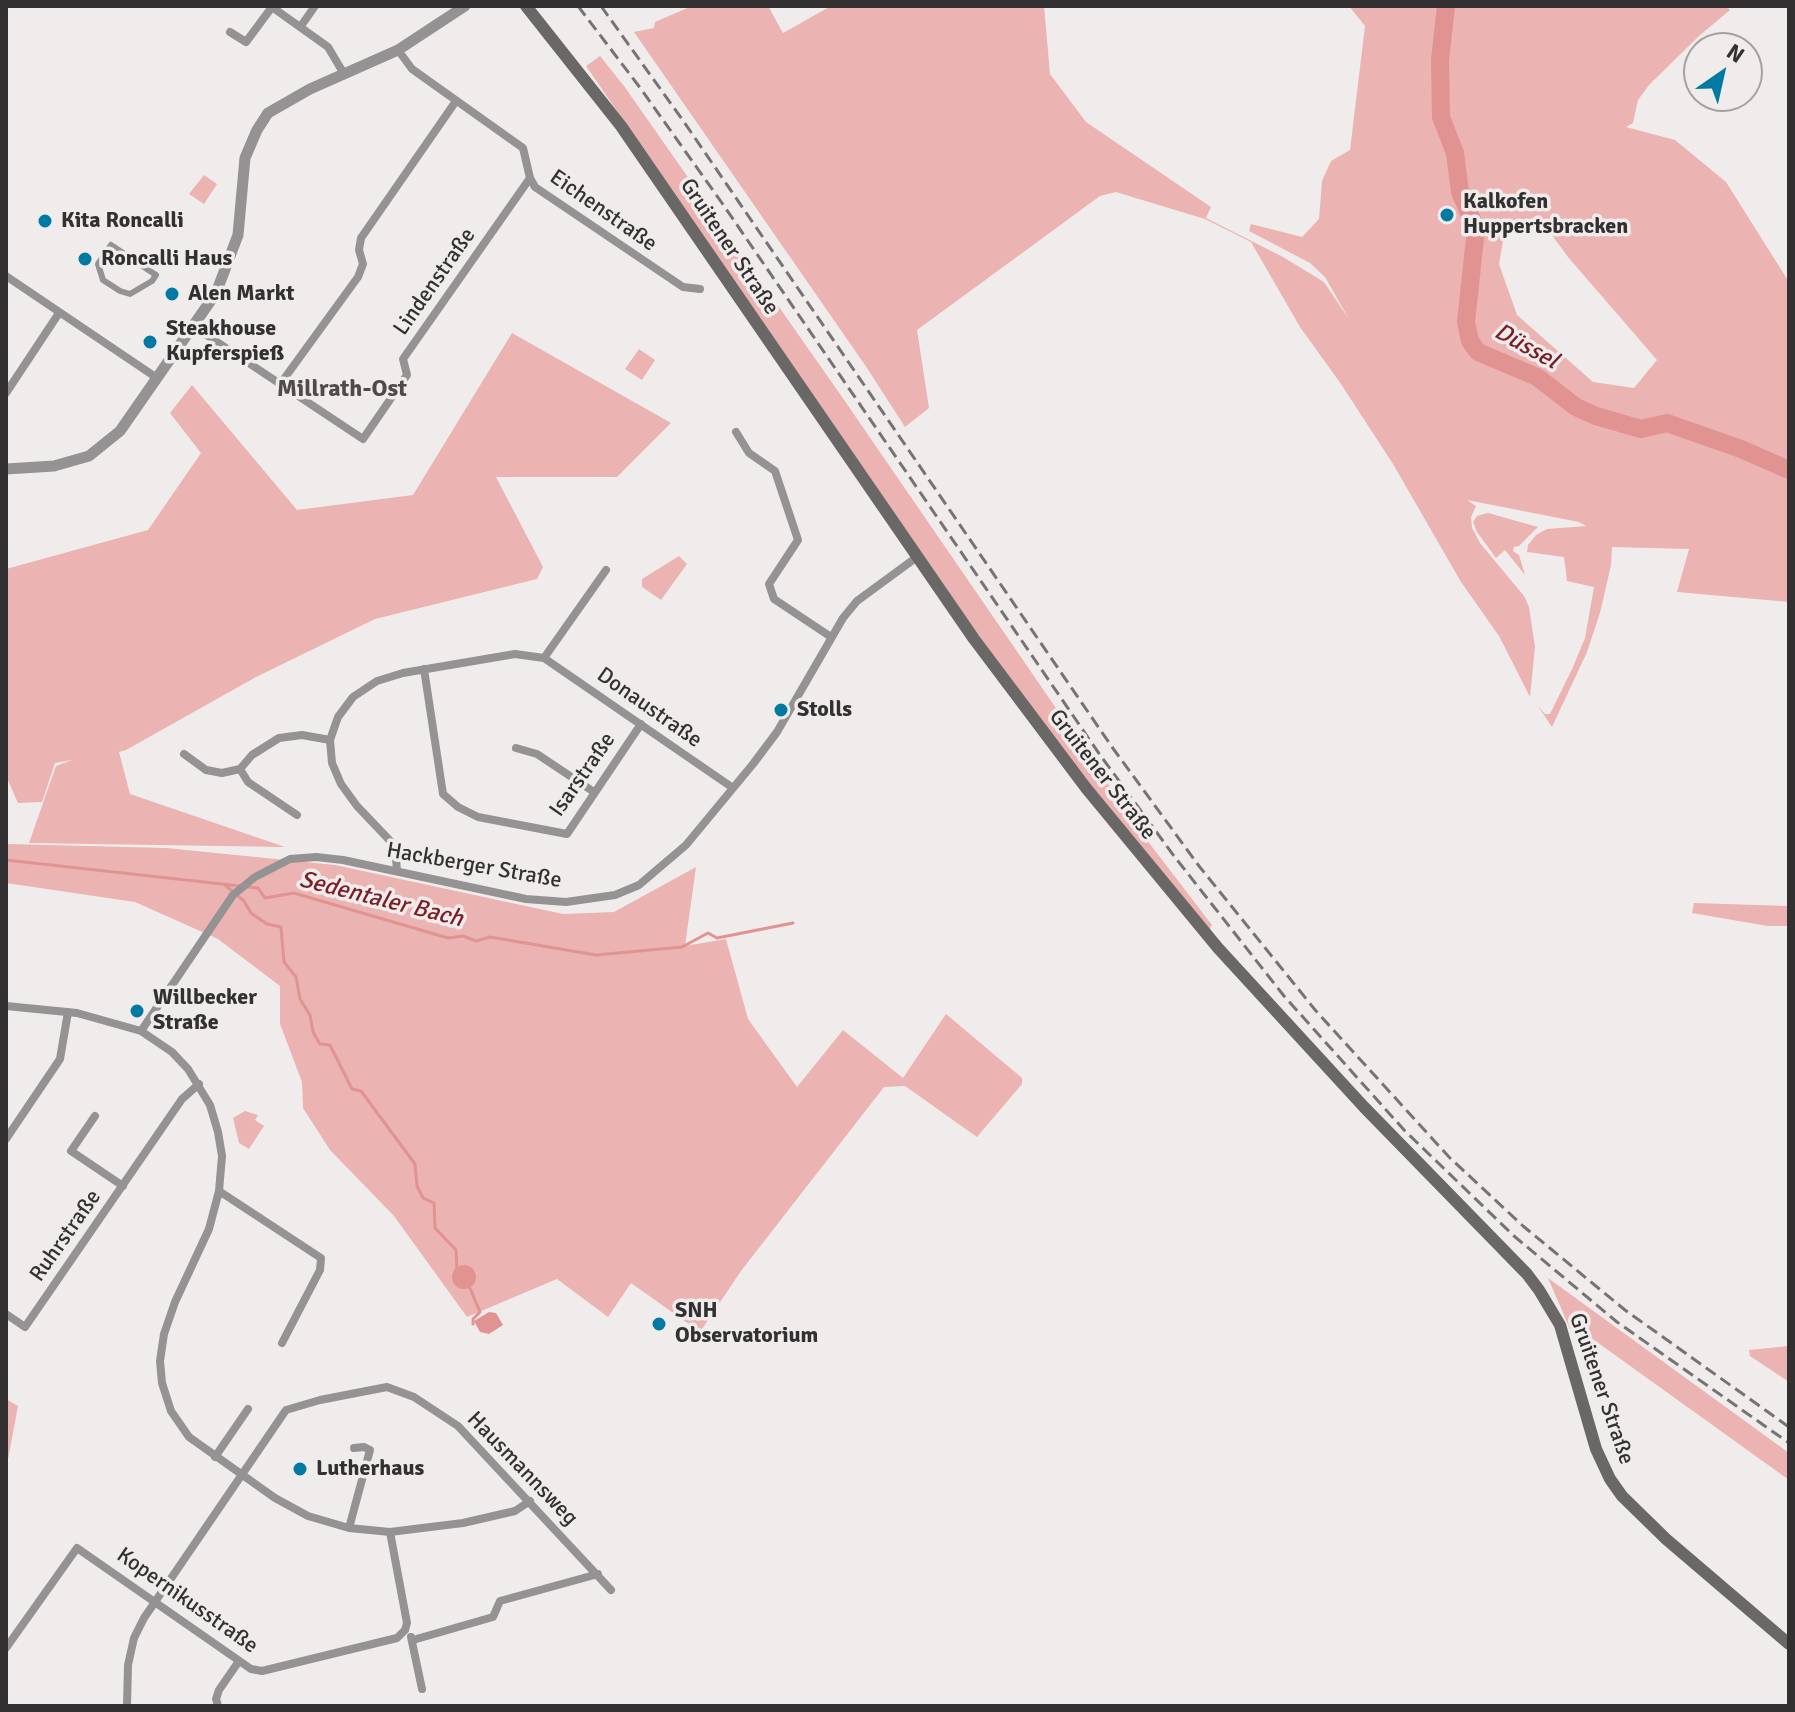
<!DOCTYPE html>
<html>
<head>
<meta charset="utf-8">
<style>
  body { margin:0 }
  #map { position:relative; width:1795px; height:1712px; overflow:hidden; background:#f1ecec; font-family:Signika,sans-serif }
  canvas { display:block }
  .frame { position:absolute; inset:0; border:8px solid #323030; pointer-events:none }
  .north { position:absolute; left:1683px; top:32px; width:80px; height:80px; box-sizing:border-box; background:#f1ecec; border:2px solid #a5a1a1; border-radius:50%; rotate:34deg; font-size:22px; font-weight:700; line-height:32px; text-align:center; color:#323030 }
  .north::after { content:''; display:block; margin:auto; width:28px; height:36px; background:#007aa2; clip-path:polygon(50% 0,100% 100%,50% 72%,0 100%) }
</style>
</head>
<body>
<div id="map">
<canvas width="1795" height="1712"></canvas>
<div class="frame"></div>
<div class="north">N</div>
</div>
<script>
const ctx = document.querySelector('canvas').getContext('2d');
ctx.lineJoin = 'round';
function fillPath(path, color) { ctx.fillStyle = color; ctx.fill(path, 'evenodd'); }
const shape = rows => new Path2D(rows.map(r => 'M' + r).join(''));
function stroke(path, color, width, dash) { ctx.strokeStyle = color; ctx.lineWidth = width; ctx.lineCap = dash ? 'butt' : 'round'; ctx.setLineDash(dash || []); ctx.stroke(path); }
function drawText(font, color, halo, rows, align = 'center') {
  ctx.font = font + ' Signika,sans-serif'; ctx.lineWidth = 7; ctx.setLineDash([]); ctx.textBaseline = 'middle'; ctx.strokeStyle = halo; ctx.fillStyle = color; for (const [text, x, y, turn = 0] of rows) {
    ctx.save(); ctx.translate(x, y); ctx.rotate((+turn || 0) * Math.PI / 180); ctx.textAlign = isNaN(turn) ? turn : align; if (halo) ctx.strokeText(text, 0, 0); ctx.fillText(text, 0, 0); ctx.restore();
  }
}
fillPath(shape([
  [692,6,768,6,783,33,831,6,1044,6,1050,74,1086,122,1211,207,1206,218,1283,257,1324,282,1349,319,1325,277,1310,263,1249,231,1251,224,1302,237,1319,219,1322,181,1331,161,1350,150,1365,26,1349,6,1726,6,1730,10,1699,36,1649,85,1638,100,1633,123,1626,127,1675,140,1726,182,1789,282,1789,602,1677,592,1689,549,1612,547,1611,565,1600,613,1587,652,1552,727,1538,706,1545,714,1550,714,1573,667,1585,638,1594,587,1567,581,1564,557,1527,552,1528,545,1536,535,1547,529,1586,526,1579,522,1467,500,1476,506,1471,517,1472,528,1480,543,1524,596,1529,607,1535,647,1530,697,1499,636,1461,582,1393,464,1341,384,1300,327,1251,242,1205,219,1116,192,1100,196,917,330,929,408,905,427,867,368,634,32,654,28,655,22],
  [1543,223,1568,257,1657,360,1634,388,1593,382,1517,315,1499,264,1504,235],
  [600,56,624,86,840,394,1146,839,1212,925,1209,930,1133,840,1012,684,586,66],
  [204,175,217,184,204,204,189,194],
  [512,333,671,423,617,477,496,477,543,567,537,579,375,619,256,677,126,750,119,752,130,794,285,847,29,843,56,766,72,760,55,763,42,802,18,803,6,776,6,569,148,530,201,453,170,413,192,385,297,510,413,495],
  [639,349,655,360,642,380,625,369],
  [1488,513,1538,527,1519,546,1514,547,1513,551,1519,555,1525,575,1505,550,1496,558,1477,532,1473,522,1477,516],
  [679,556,687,564,661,600,642,587,642,579],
  [6,844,166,848,335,865,563,914,614,912,696,867,685,946,726,939,748,1019,797,1087,843,1030,903,1078,946,1014,1022,1078,1022,1084,977,1137,905,1086,884,1087,741,1271,700,1332,631,1283,608,1317,557,1279,467,1317,394,1216,330,1150,303,1108,302,1082,280,1024,280,986,218,939,135,902,6,883],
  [1694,903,1789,906,1789,926,1768,926,1692,913],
  [245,1111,258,1115,255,1120,264,1126,249,1149,239,1143,233,1118],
  [1548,1278,1789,1453,1789,1480,1576,1327,1570,1329],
  [1789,1346,1789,1382,1750,1356,1749,1350],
  [6,1399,18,1406,6,1470]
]), '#ebb3b2');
fillPath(shape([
  '452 1277a12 12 0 1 1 24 0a12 12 0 1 1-24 0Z',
  [489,1312,496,1313,503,1325,489,1334,480,1332,474,1321]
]), '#e19392');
stroke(shape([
  [6,860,240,886],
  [225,885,244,901,251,913,267,924,281,927,284,962,296,977,300,999,310,1015,313,1032,320,1044,330,1045,352,1089,361,1091,415,1164,417,1186,423,1198,434,1203,435,1228,456,1250,457,1271],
  [247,887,258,888,265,898,294,893,448,938,463,936,476,941,490,937,596,955,682,947,708,933,717,938,793,923],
  [469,1286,480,1312,473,1319,473,1324]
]), '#e19392', 3);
stroke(shape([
  [1446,6,1440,60,1441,117,1455,153,1460,192,1476,229,1466,322,1470,341,1478,352,1537,377,1576,407,1596,416,1641,429,1667,423,1741,449,1789,470]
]), '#e19392', 18);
stroke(shape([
  [111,245,156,275,152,281,130,294,120,291,103,280,98,264,111,245]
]), '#949292', 6);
stroke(shape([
  [301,26,315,6],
  [230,32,246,42,272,7,328,47,344,74],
  [398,50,412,69,523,148,530,178,535,187,683,287,700,289],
  [6,276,157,378],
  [193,326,363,439,407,375,403,359,530,178],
  [281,383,358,277,363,264,359,250,361,238,456,101],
  [6,393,59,313],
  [736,432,749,453,775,471,798,540,769,584,774,599,831,637],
  [544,658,606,570],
  [424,669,443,794,458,807,478,817,567,834,641,724],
  [516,748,537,754,594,792],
  [184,754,206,770,222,773,240,769,252,755,279,738,302,735,330,740],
  [240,769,248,782,297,815],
  [397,871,395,846,357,806,341,784,332,763,330,740,338,717,353,697,377,681,403,673,515,654,544,658,733,788],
  [6,1006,77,1013,141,1031,172,1052,188,1069,210,1105,218,1132,222,1156,219,1191,209,1229,175,1302,164,1334,160,1361,162,1383,171,1411,189,1437,275,1498,308,1516,349,1528,390,1532,463,1523,515,1511,530,1501],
  [141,1031,233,895,255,877,290,859,316,857,343,860,526,899,566,902,615,895,639,885,686,845,753,764,777,732,843,618,857,601,917,557],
  [95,1116,71,1151,123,1186],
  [6,1139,60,1059,68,1012],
  [219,1191,321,1258,320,1270,282,1343],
  [6,1314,25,1327,182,1099,199,1084],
  [215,1457,248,1409],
  [349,1528,370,1450,364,1447,354,1448],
  [390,1532,407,1623,405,1630],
  [411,1637,422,1689],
  [413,1640,493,1617,500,1601,598,1574],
  [6,1648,77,1548,251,1669,262,1671,397,1638,405,1630],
  [127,1706,128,1665,134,1638,144,1618,286,1410,320,1400,387,1387,414,1397,458,1426,611,1590],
  [218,1706,216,1699,219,1690,239,1661]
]), '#949292', 8);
stroke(shape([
  [6,469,54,466,89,456,120,431,216,293,238,235,245,158,257,130,268,113,310,89,398,50,465,6]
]), '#949292', 11);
stroke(shape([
  [526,6,621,126,974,639,1086,788,1218,948,1364,1107,1527,1274,1539,1290,1560,1325,1596,1449,1610,1479,1622,1496,1666,1539,1789,1644]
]), '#6a6767', 12);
stroke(shape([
  [578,6,641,89,722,203,1100,755,1174,856,1284,996,1405,1131,1514,1236,1617,1322,1789,1443],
  [601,6,684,122,1112,747,1199,866,1316,1011,1449,1157,1523,1226,1625,1310,1789,1427]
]), '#767373', 3, [12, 6]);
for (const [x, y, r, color] of [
  [1447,215,8,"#007aa2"],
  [45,221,8,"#007aa2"],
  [85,259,8,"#007aa2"],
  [172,294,8,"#007aa2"],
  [150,342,8,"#007aa2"],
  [781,710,8,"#007aa2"],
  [137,1011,8,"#007aa2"],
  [659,1324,8,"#007aa2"],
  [300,1469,8,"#007aa2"]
]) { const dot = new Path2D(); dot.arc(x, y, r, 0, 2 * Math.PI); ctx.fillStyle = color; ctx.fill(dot); stroke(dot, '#f1ecec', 3); }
drawText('bold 22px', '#323030', '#f1ecec', [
  ["Kalkofen",1463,202],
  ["Huppertsbracken",1463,227],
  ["Kita Roncalli",61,221],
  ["Roncalli Haus",101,259],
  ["Alen Markt",188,294],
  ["Steakhouse",166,329],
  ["Kupferspieß",166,354],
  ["Stolls",797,710],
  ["Willbecker",153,998],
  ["Straße",153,1023],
  ["SNH",675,1311],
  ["Observatorium",675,1336],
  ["Lutherhaus",316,1469]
], 'left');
drawText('22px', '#323030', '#f1ecec', [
  ["Eichenstraße",603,211,35],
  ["Gruitener Straße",729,247,56],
  ["Lindenstraße",435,282,-55],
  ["Donaustraße",649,708,35],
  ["Isarstraße",583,775,-55],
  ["Gruitener Straße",1102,775,52],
  ["Hackberger Straße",474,866,10],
  ["Ruhrstraße",66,1236,-55],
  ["Gruitener Straße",1601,1389,71],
  ["Hausmannsweg",522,1469,46],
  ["Kopernikusstraße",187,1601,35]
]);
drawText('italic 24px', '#791e27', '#f1ecec', [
  ["Düssel",1526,347,29],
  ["Sedentaler Bach",381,900,14]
]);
drawText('bold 24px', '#504b4b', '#f1ecec', [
  ["Millrath-Ost",342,390]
]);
</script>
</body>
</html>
